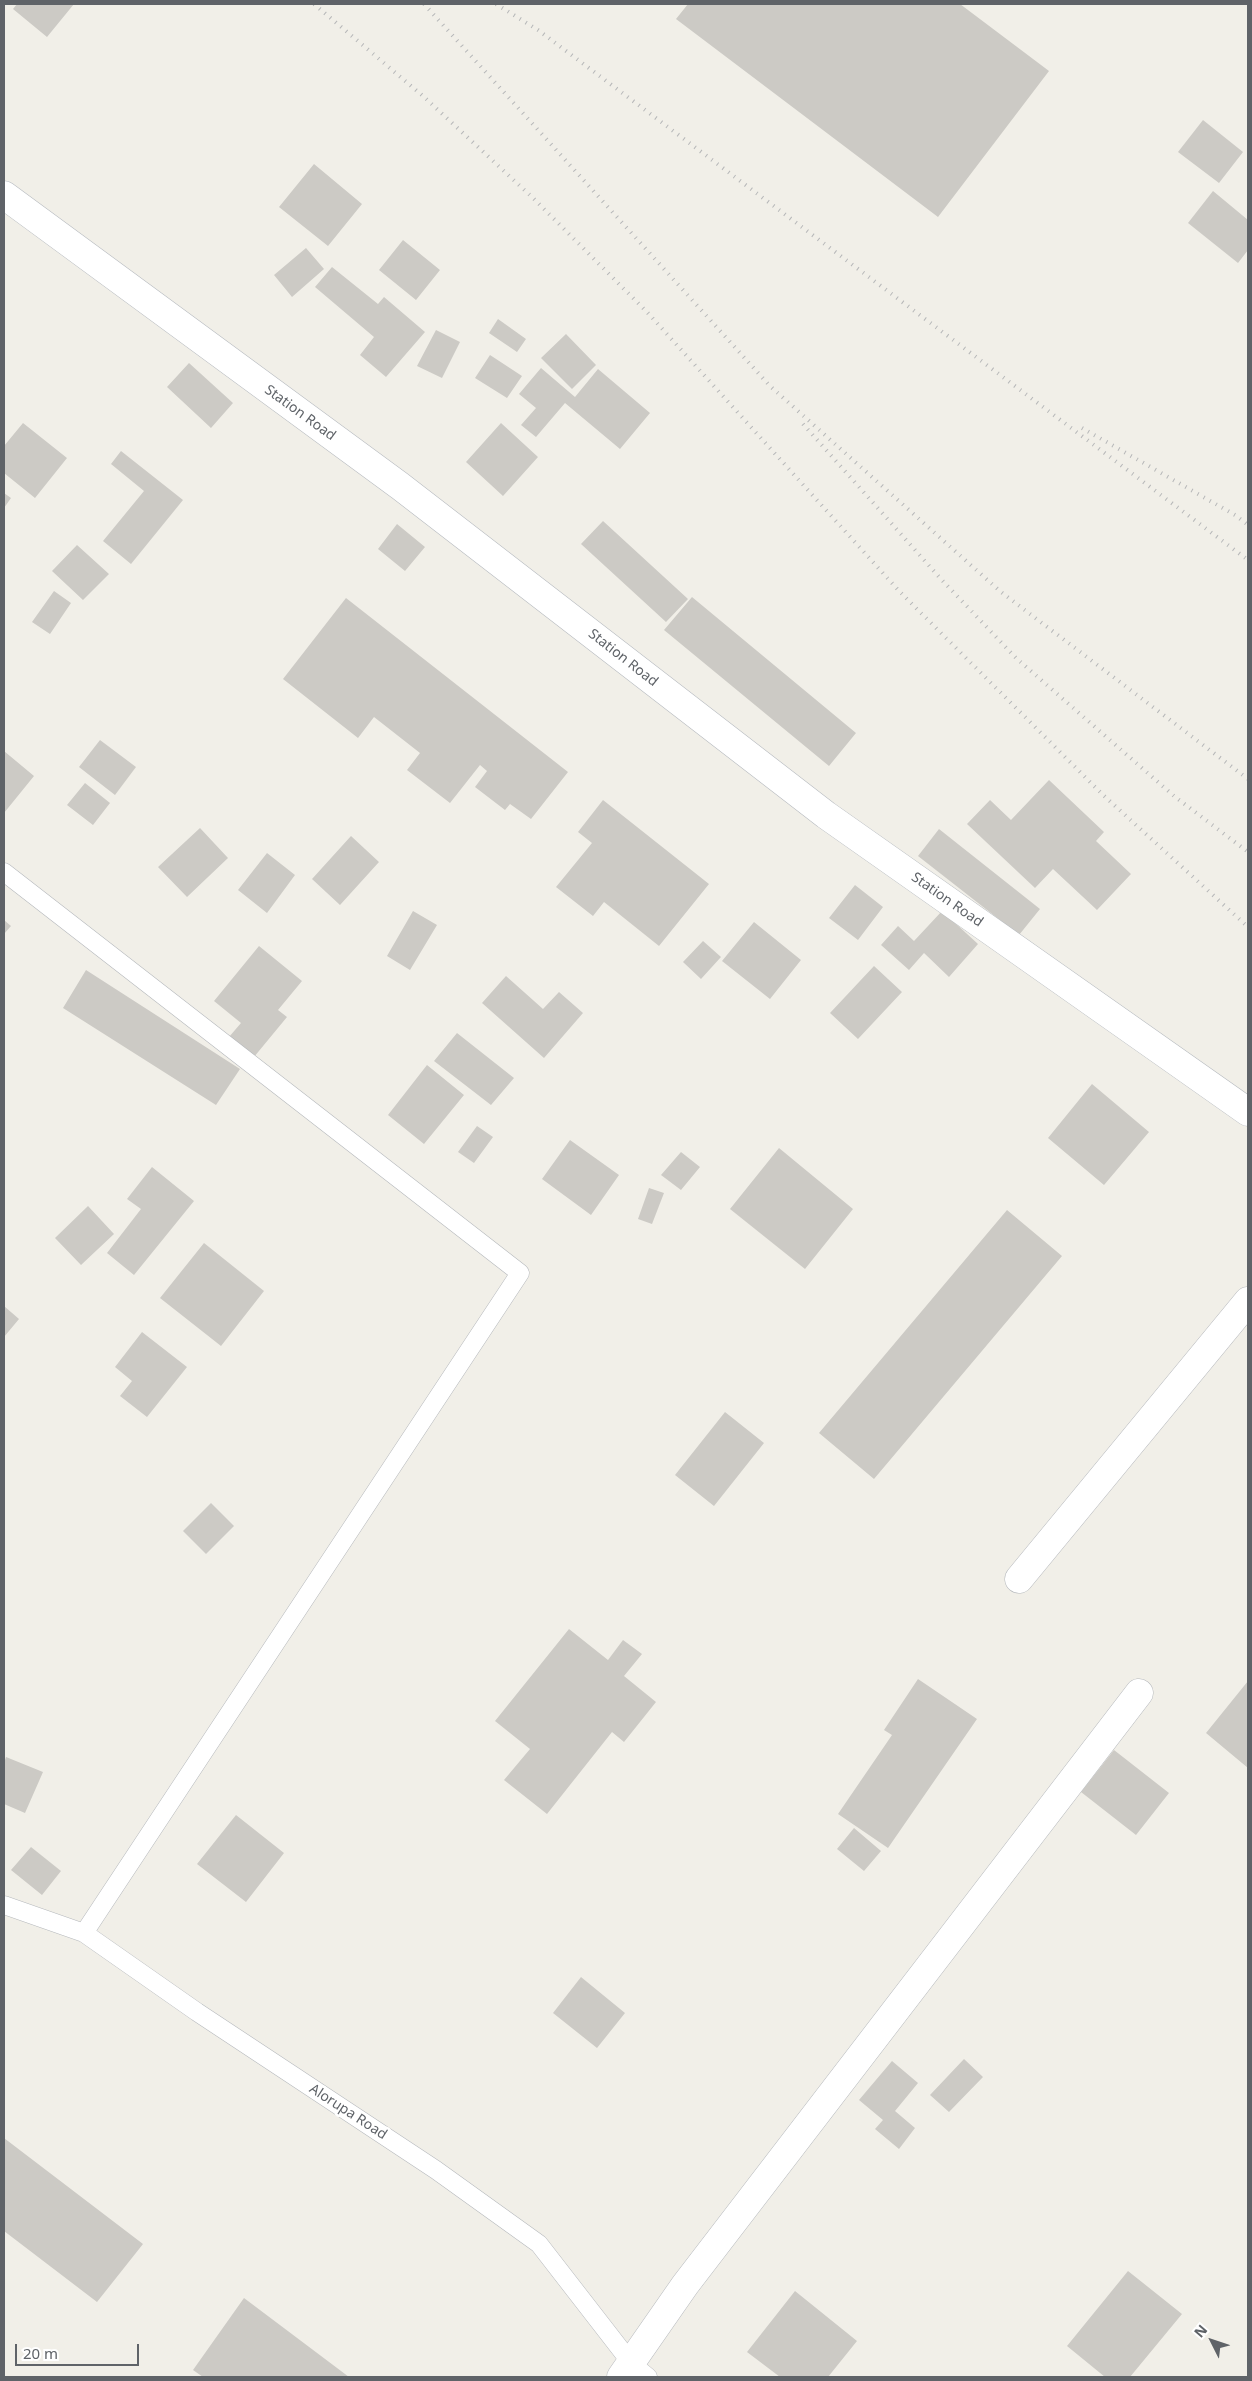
<!DOCTYPE html>
<html>
<head>
<meta charset="utf-8">
<style>
  body { margin:0 }
  #map { position:relative; width:1252px; height:2381px; overflow:hidden; background:#f1efe8; font-family:"Noto Sans",sans-serif }
  canvas { display:block }
  .frame { position:absolute; inset:0; border:5px solid #5f6368; pointer-events:none }
  .north { position:absolute; left:1187px; top:2316px; width:50px; height:50px; -webkit-text-stroke:4px #fff; paint-order:stroke; rotate:311deg; font-size:14px; font-weight:700; line-height:20px; text-align:center; color:#5f6368 }
  .north::after { content:''; display:block; margin:auto; width:18px; height:22px; background:#5f6368; clip-path:polygon(50% 0,100% 100%,50% 72%,0 100%) }
  .scale { position:absolute; left:15px; top:2344px; width:124px; height:22px; box-sizing:border-box; border:2px solid #5f6368; border-top:0; padding-left:6px; font-size:15px; line-height:18px; white-space:nowrap; color:#5f6368; -webkit-text-stroke:4px #fff; paint-order:stroke }
</style>
</head>
<body>
<div id="map">
<canvas width="1252" height="2381"></canvas>
<div class="frame"></div>
<div class="north">N</div>
<div class="scale">20 m</div>
</div>
<script>
const ctx = document.querySelector('canvas').getContext('2d');
ctx.lineJoin = 'round';
function fillPath(path, color) { ctx.fillStyle = color; ctx.fill(path, 'evenodd'); }
const shape = rows => new Path2D(rows.map(r => 'M' + r).join(''));
function stroke(path, color, width, dash) { ctx.strokeStyle = color; ctx.lineWidth = width; ctx.lineCap = dash ? 'butt' : 'round'; ctx.setLineDash(dash || []); ctx.stroke(path); }
function drawText(font, color, halo, rows, align = 'center') {
  ctx.font = font + ' "Noto Sans",sans-serif'; ctx.lineWidth = 5; ctx.setLineDash([]); ctx.textBaseline = 'middle'; ctx.strokeStyle = halo; ctx.fillStyle = color; for (const [text, x, y, turn = 0] of rows) {
    ctx.save(); ctx.translate(x, y); ctx.rotate((+turn || 0) * Math.PI / 180); ctx.textAlign = isNaN(turn) ? turn : align; if (halo) ctx.strokeText(text, 0, 0); ctx.fillText(text, 0, 0); ctx.restore();
  }
}
fillPath(shape([
  [17,4,74,4,47,37,13,9],
  [688,4,960,4,1049,71,938,217,676,19],
  [1203,120,1243,152,1219,183,1178,152],
  [314,164,362,204,328,246,279,207],
  [1213,191,1248,220,1248,250,1238,263,1188,223],
  [403,240,440,270,416,300,379,270],
  [306,248,324,269,292,297,274,275],
  [332,267,378,304,384,297,425,332,386,377,360,355,374,337,315,287],
  [498,319,526,339,517,352,489,333],
  [436,330,460,342,442,378,417,366],
  [566,334,596,365,572,389,541,358],
  [490,355,522,376,507,398,475,378],
  [189,363,233,403,211,428,167,387],
  [541,368,575,397,598,369,650,413,620,449,565,403,536,437,521,425,536,408,519,394],
  [23,423,67,458,35,498,4,473,4,446],
  [501,423,538,457,503,496,466,462],
  [121,451,183,500,131,564,103,541,144,491,111,464],
  [4,493,11,498,4,508],
  [603,521,688,599,666,622,581,544],
  [397,524,425,547,405,571,378,549],
  [77,545,109,574,83,600,52,571],
  [54,591,71,603,50,634,32,622],
  [692,597,856,733,829,766,664,630],
  [346,598,568,772,531,819,510,804,505,810,475,787,487,771,480,765,450,803,407,770,420,753,374,717,358,738,283,679],
  [100,740,136,767,115,795,79,767],
  [4,751,34,776,4,813],
  [1049,780,1104,832,1096,841,1131,874,1097,910,1053,869,1035,888,967,824,990,800,1011,820],
  [85,783,110,803,93,825,67,805],
  [603,800,709,884,659,946,604,902,593,916,556,887,592,843,578,832],
  [200,828,228,858,187,897,158,867],
  [939,829,1040,909,1019,935,918,856],
  [351,836,379,862,340,905,312,879],
  [267,853,295,875,267,913,238,890],
  [855,885,883,907,858,940,829,918],
  [413,911,437,925,410,970,387,956],
  [942,911,978,944,949,977,924,953,909,970,881,945,898,926,914,941],
  [4,920,11,926,4,934],
  [754,922,801,960,770,999,722,961],
  [703,941,721,957,701,979,683,962],
  [259,946,302,981,278,1010,287,1017,254,1057,229,1037,241,1023,214,1001],
  [874,966,902,992,858,1039,830,1013],
  [86,970,240,1069,216,1105,63,1008],
  [506,976,543,1009,559,992,583,1013,544,1058,482,1003],
  [457,1033,514,1078,491,1105,434,1061],
  [427,1065,464,1095,424,1144,388,1115],
  [1092,1084,1149,1132,1104,1185,1048,1138],
  [477,1126,493,1137,474,1163,458,1152],
  [570,1140,619,1175,591,1215,542,1179],
  [779,1148,853,1209,805,1269,730,1209],
  [681,1152,700,1167,681,1190,661,1175],
  [152,1167,194,1201,134,1275,107,1253,141,1209,127,1199],
  [649,1188,664,1193,652,1224,638,1219],
  [88,1206,114,1234,81,1265,55,1238],
  [1007,1210,1062,1256,874,1479,819,1433],
  [204,1243,264,1291,221,1346,160,1298],
  [4,1306,19,1319,4,1337],
  [142,1332,187,1367,147,1417,120,1396,132,1381,115,1367],
  [725,1412,764,1443,714,1506,675,1475],
  [211,1503,234,1526,206,1554,183,1531],
  [569,1629,608,1660,623,1640,642,1654,624,1676,656,1702,624,1742,612,1732,547,1814,504,1780,530,1749,495,1721],
  [918,1679,977,1719,888,1848,838,1814,892,1735,884,1730],
  [1248,1681,1248,1768,1206,1733],
  [1114,1750,1169,1793,1136,1835,1081,1792],
  [6,1757,43,1772,25,1813,4,1804,4,1763],
  [236,1815,284,1853,246,1902,197,1864],
  [854,1828,881,1851,864,1871,837,1849],
  [31,1847,61,1871,42,1895,11,1870],
  [581,1977,625,2013,597,2048,553,2013],
  [964,2059,983,2077,949,2112,930,2095],
  [892,2061,918,2083,895,2111,915,2128,899,2149,875,2129,883,2120,859,2100],
  [4,2138,143,2244,97,2302,4,2231],
  [1128,2271,1182,2314,1130,2377,1105,2377,1067,2346],
  [795,2291,857,2341,828,2377,780,2377,747,2352],
  [244,2298,349,2377,203,2377,193,2370]
]), '#cccac5');
const lane = shape([
  [4,872,520,1273,84,1933],
  [4,1905,84,1933,197,2012,436,2170,539,2244,632,2364,648,2377]
]);
const street = shape([
  [1019,1579,1248,1301],
  [621,2377,685,2285,1139,1693]
]);
const secondary = shape([
  [4,195,400,486,826,815,1248,1112]
]);
stroke(lane, '#b5b8bc', 19);
stroke(street, '#b5b8bc', 29);
stroke(secondary, '#b6babf', 29);
stroke(lane, '#fff', 18);
stroke(street, '#fff', 28);
stroke(secondary, '#fff', 28);
stroke(shape([
  [314,4,423,96,533,198,647,312,900,592,1102,794,1248,927],
  [424,4,770,386,1001,592,1248,779],
  [496,4,538,30,1248,560],
  [803,424,940,578,1016,658,1174,796,1248,852],
  [1082,428,1235,515,1248,525]
]), '#b6b7b8', 4, [1, 6]);
drawText('14px', '#5f6368', '#fff', [
  ["Station Road",300,413,36],
  ["Station Road",623,658,38],
  ["Station Road",947,900,35],
  ["Alorupa Road",348,2112,33]
]);
</script>
</body>
</html>
